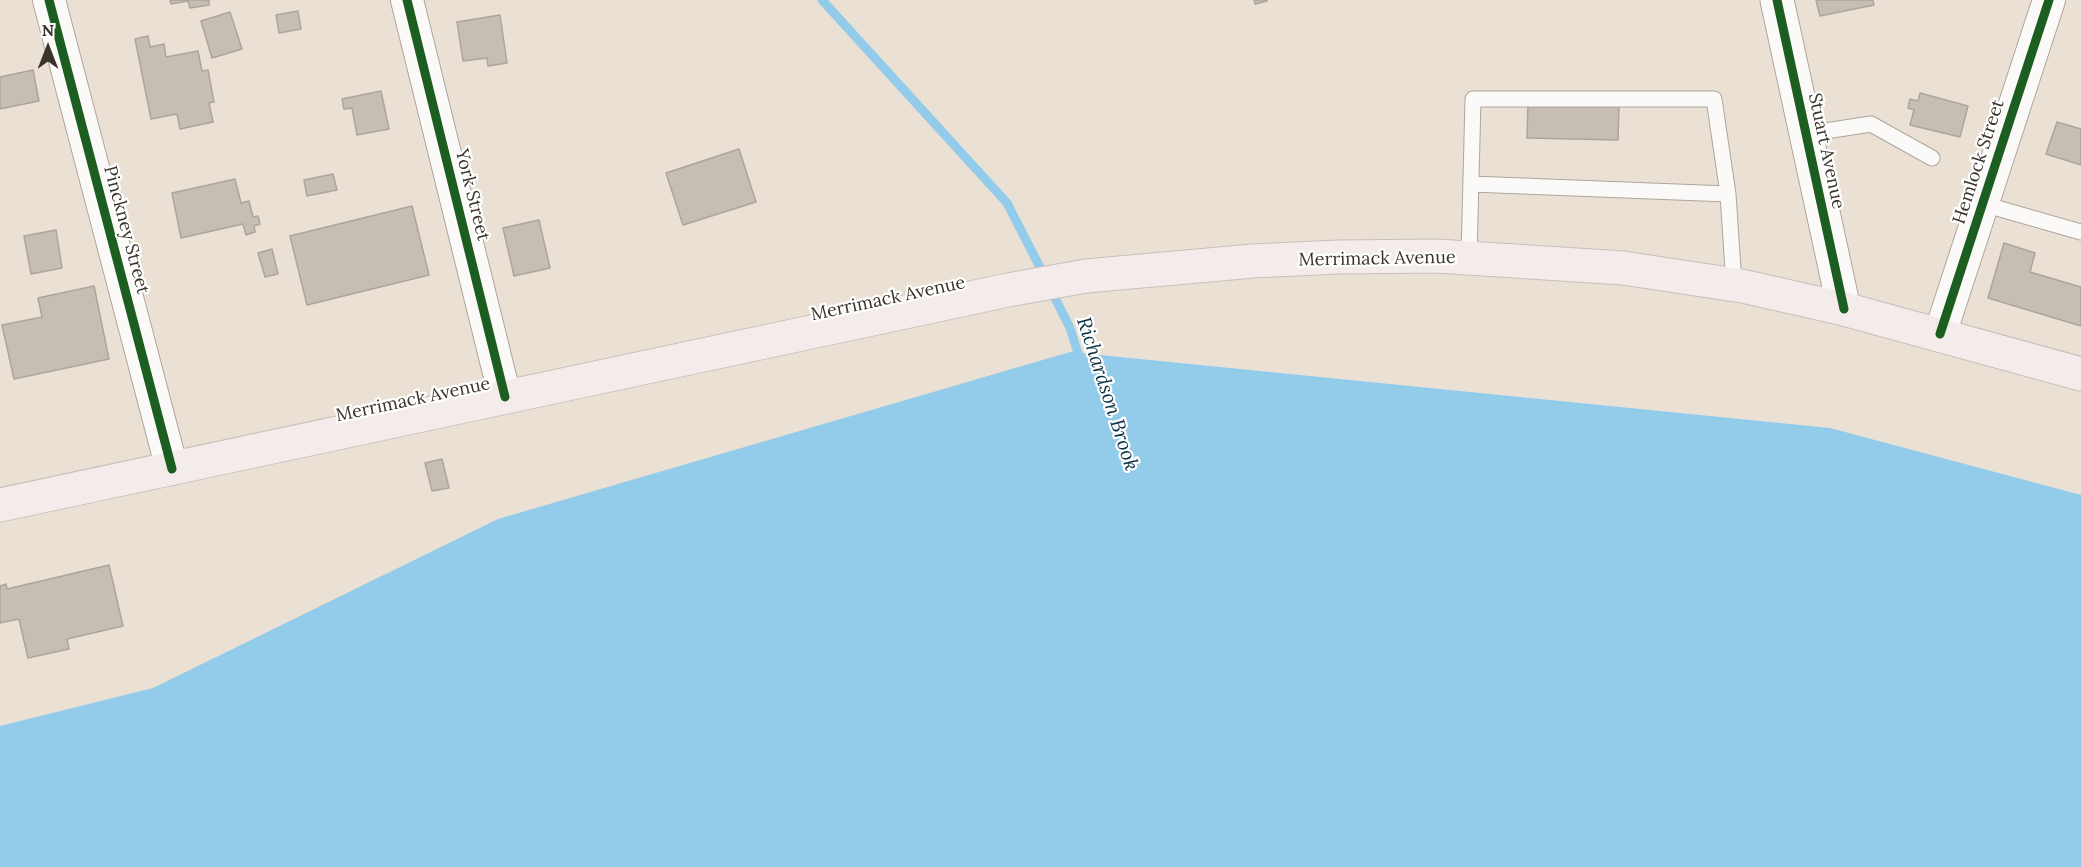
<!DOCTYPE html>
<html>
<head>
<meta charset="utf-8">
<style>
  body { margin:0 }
  #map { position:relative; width:2081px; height:867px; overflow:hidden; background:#eae1d4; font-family:Lora,serif }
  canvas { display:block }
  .north { position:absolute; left:18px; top:18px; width:60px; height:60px; -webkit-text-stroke:4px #fff; paint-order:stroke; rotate:0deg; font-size:16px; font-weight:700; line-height:24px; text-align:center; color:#39332a }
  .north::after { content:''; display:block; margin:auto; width:21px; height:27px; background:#39332a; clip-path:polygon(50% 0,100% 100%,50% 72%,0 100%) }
</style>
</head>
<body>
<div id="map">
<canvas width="2081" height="867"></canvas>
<div class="north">N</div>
</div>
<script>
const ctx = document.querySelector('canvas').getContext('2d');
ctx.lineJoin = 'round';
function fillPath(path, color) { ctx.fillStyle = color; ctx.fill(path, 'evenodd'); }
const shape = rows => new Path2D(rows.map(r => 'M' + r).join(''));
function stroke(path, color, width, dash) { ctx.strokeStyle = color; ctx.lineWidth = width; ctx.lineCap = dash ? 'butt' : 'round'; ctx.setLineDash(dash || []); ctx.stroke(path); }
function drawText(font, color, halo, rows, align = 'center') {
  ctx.font = font + ' Lora,serif'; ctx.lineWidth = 4.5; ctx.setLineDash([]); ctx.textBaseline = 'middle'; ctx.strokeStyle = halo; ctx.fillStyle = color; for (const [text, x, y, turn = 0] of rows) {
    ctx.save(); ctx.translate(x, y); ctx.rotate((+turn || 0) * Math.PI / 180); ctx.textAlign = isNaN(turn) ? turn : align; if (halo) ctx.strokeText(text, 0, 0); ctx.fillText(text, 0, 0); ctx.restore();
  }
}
fillPath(shape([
  [1070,352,1830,428,2081,495,2081,867,0,867,0,726,153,688,498,519]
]), '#93cbea');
stroke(shape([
  [822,0,1007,203,1045,277],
  [1051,290,1070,328,1081,363]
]), '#93cbea', 9);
const building = shape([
  [170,0,209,0,209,5,190,8,188,1,171,4,170,0],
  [1254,0,1267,0,1267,1,1255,4,1254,0],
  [1816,0,1873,0,1874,5,1820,16,1816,0],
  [298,11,301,29,279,33,276,15,298,11],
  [230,12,242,49,212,58,201,21,230,12],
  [500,15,507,63,488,66,487,58,463,61,457,22,500,15],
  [148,36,150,47,164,44,166,57,198,51,202,71,208,70,214,102,209,103,213,122,180,129,177,114,151,119,135,39,148,36],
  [33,70,39,101,0,109,0,77,33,70],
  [381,91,389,129,357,135,352,108,344,109,342,99,381,91],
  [1920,93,1968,106,1960,137,1910,125,1914,110,1908,108,1910,99,1918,101,1920,93],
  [1528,103,1619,105,1618,140,1527,138,1528,103],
  [2057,122,2081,129,2081,165,2046,154,2057,122],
  [739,149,756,202,683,225,666,173,739,149],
  [333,174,337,190,307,196,304,180,333,174],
  [235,179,241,203,249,201,253,217,258,216,260,224,254,226,255,232,246,235,243,224,181,238,172,193,235,179],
  [412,206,429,275,307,305,290,236,412,206],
  [539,220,550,268,514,276,503,228,539,220],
  [56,230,62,268,31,274,24,236,56,230],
  [2004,243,2035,253,2030,272,2081,287,2081,326,1988,298,2004,243],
  [272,249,278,274,265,277,258,253,272,249],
  [94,286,109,359,14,379,2,325,42,317,38,298,94,286],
  [442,459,449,488,432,491,425,463,442,459],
  [109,565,123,626,67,639,69,649,28,658,19,619,0,623,0,586,6,584,7,589,109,565]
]);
fillPath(building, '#c6beb5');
stroke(building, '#aca59c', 1.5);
const service = shape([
  [1806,134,1871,124,1932,158],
  [1471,184,1728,194],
  [1983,204,2081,232],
  [1469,258,1473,99,1714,99,1728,194,1734,285]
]);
const minor = shape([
  [49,0,172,469],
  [407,0,505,397],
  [1940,334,2049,0]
]);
const tertiary = shape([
  [1777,0,1844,309]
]);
const primary = shape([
  [0,505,1008,290,1086,276,1253,261,1338,257,1437,256,1623,268,1742,286,1844,309,2081,374]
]);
stroke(service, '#aca69c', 17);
stroke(minor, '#aca69c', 34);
stroke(tertiary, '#aca69c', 35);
stroke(primary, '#c5c0ba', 35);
stroke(service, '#fcfaf9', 15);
stroke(minor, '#fcfaf9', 32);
stroke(tertiary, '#fcfaf9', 33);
stroke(primary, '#f4eceb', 33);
stroke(shape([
  [49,0,172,469],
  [407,0,505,397],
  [1777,0,1844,309],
  [1940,334,2049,0]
]), '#1b5e20', 9);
drawText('18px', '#39332a', '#fff', [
  ["Stuart Avenue",1826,151,78],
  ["Hemlock Street",1979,162,-72],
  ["York Street",472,195,76],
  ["Pinckney Street",126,230,75],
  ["Merrimack Avenue",1377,259,-1],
  ["Merrimack Avenue",888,299,-12],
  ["Merrimack Avenue",413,400,-12]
]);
drawText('italic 20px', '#0b3145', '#fff', [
  ["Richardson Brook",1107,394,72]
]);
</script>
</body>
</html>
